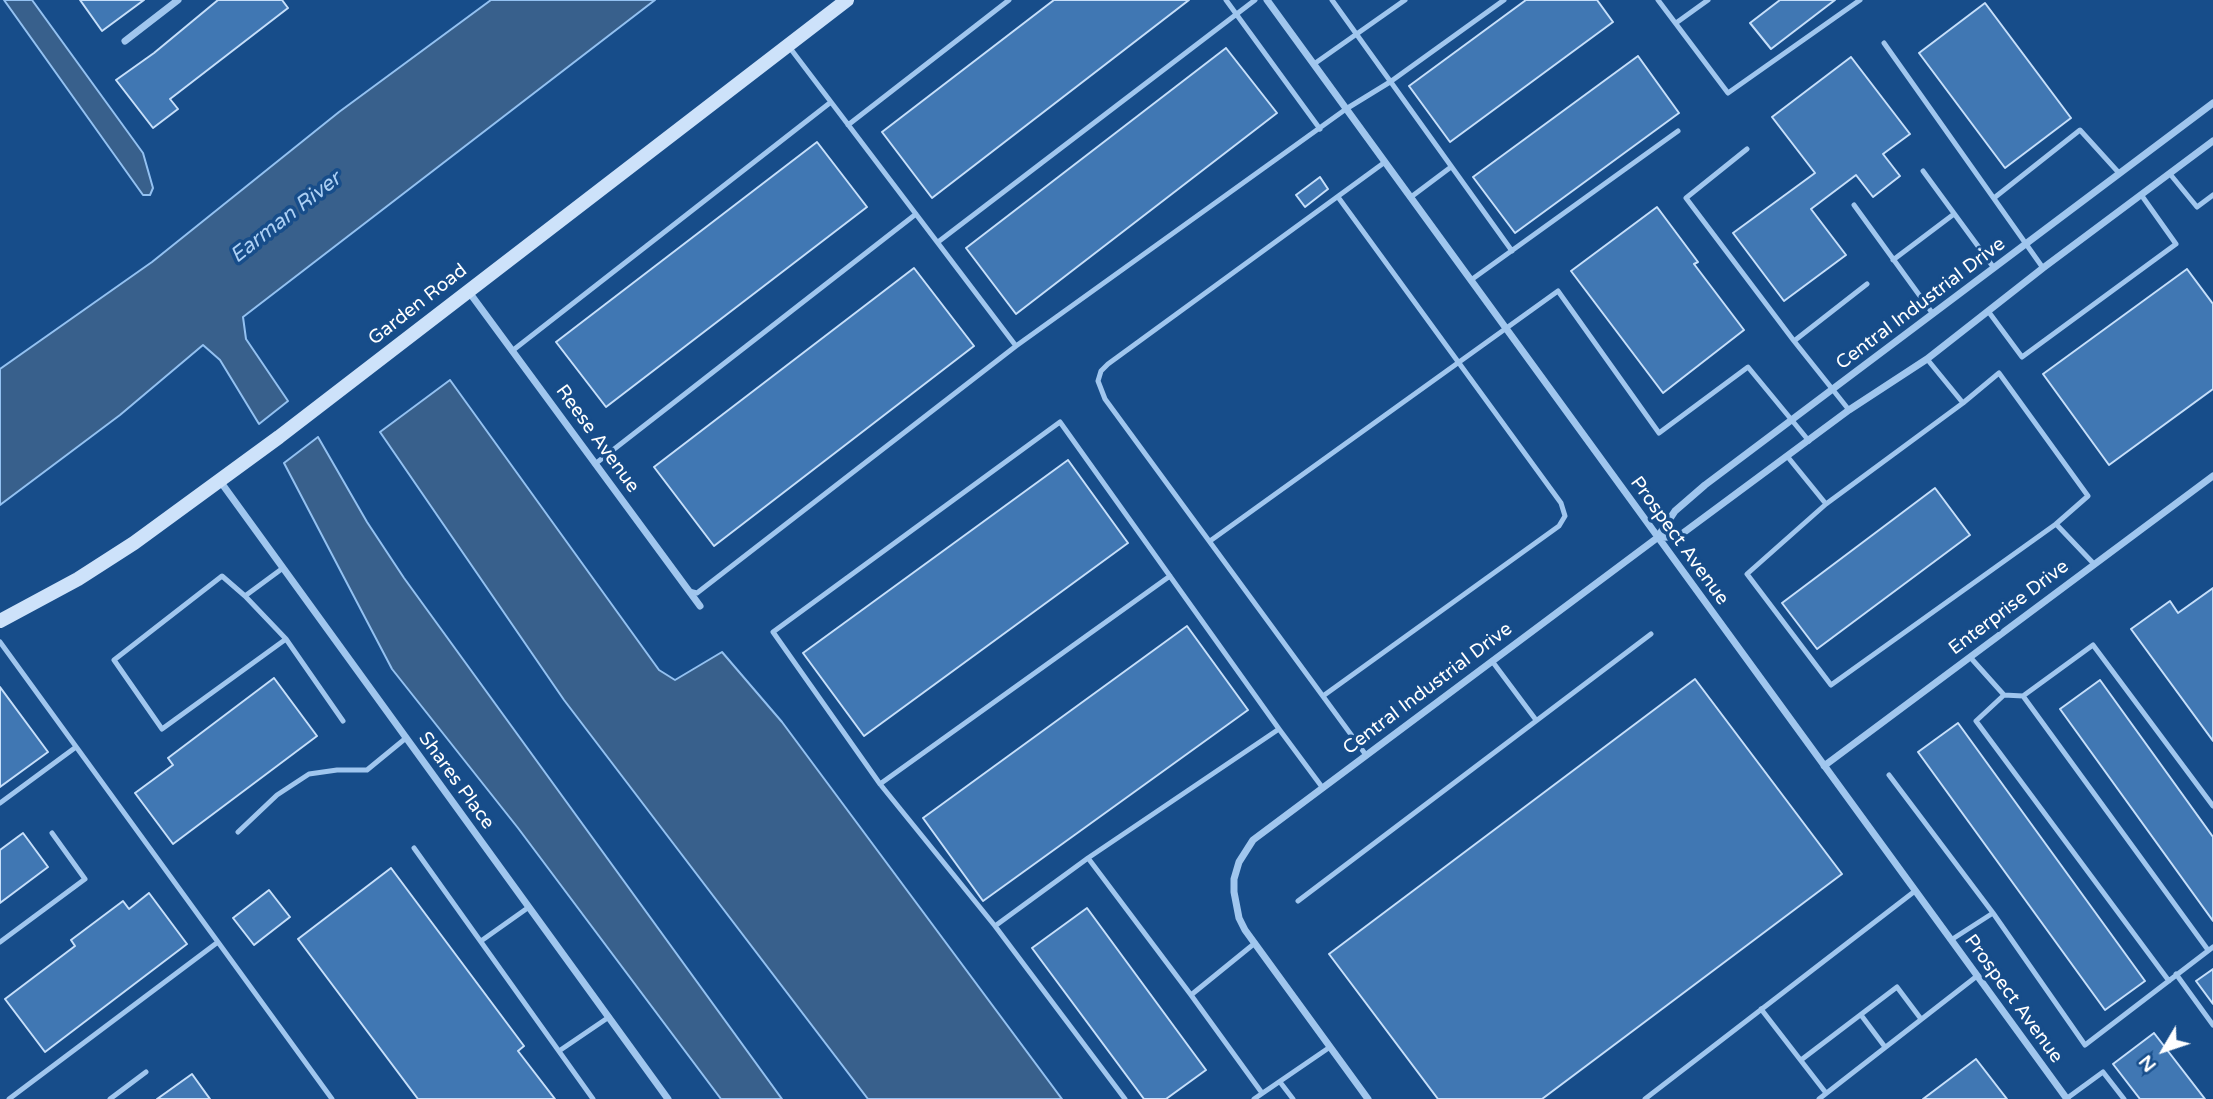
<!DOCTYPE html>
<html>
<head>
<meta charset="utf-8">
<style>
  body { margin:0 }
  #map { position:relative; width:2213px; height:1099px; overflow:hidden; background:#174d8a; font-family:"Varela Round",sans-serif }
  canvas { display:block }
  .north { position:absolute; left:2129px; top:1015px; width:70px; height:70px; -webkit-text-stroke:5px #174d8a; paint-order:stroke; rotate:231deg; font-size:19px; font-weight:700; line-height:28px; text-align:center; color:#fff }
  .north::after { content:''; display:block; margin:auto; width:24px; height:32px; background:#fff; clip-path:polygon(50% 0,100% 100%,50% 72%,0 100%) }
</style>
</head>
<body>
<div id="map">
<canvas width="2213" height="1099"></canvas>
<div class="north">N</div>
</div>
<script>
const ctx = document.querySelector('canvas').getContext('2d');
ctx.lineJoin = 'round';
function fillPath(path, color) { ctx.fillStyle = color; ctx.fill(path, 'evenodd'); }
const shape = rows => new Path2D(rows.map(r => 'M' + r).join(''));
function stroke(path, color, width, dash) { ctx.strokeStyle = color; ctx.lineWidth = width; ctx.lineCap = dash ? 'butt' : 'round'; ctx.setLineDash(dash || []); ctx.stroke(path); }
function drawText(font, color, halo, rows, align = 'center') {
  ctx.font = font + ' "Varela Round",sans-serif'; ctx.lineWidth = 7; ctx.setLineDash([]); ctx.textBaseline = 'middle'; ctx.strokeStyle = halo; ctx.fillStyle = color; for (const [text, x, y, turn = 0] of rows) {
    ctx.save(); ctx.translate(x, y); ctx.rotate((+turn || 0) * Math.PI / 180); ctx.textAlign = isNaN(turn) ? turn : align; if (halo) ctx.strokeText(text, 0, 0); ctx.fillText(text, 0, 0); ctx.restore();
  }
}
const water = shape([
  [4,0,32,0,143,153,153,188,150,195,143,195,4,0],
  [491,0,655,0,243,317,246,339,288,401,259,424,220,360,203,345,120,415,0,505,0,369,152,262,339,112,491,0],
  [450,380,659,670,675,680,722,652,782,722,1062,1099,868,1099,564,700,380,432,450,380],
  [318,437,367,522,404,578,782,1099,721,1099,518,828,392,669,284,463,318,437]
]);
fillPath(water, '#38608c');
stroke(water, '#93c1f1', 2);
const building = shape([
  [80,0,144,0,102,31,80,0],
  [218,0,282,0,288,8,170,99,178,109,153,128,116,80,154,53,218,0],
  [1054,0,1189,0,932,198,882,132,1054,0],
  [1526,0,1597,0,1613,22,1450,142,1409,86,1526,0],
  [1780,0,1835,0,1771,49,1750,23,1780,0],
  [1985,3,2071,118,2005,168,1919,53,1985,3],
  [1226,48,1277,113,1016,314,966,248,1226,48],
  [1638,56,1679,113,1515,233,1473,177,1638,56],
  [1851,57,1910,134,1883,154,1900,176,1873,197,1856,175,1811,209,1846,255,1784,301,1733,233,1815,173,1772,117,1851,57],
  [817,142,867,207,606,407,556,342,817,142],
  [1320,177,1328,189,1305,207,1296,195,1320,177],
  [1657,207,1698,262,1694,264,1744,330,1663,393,1571,271,1657,207],
  [914,268,974,346,714,546,654,467,914,268],
  [2187,269,2213,304,2213,389,2109,465,2043,374,2187,269],
  [1068,460,1128,543,864,736,803,653,1068,460],
  [1935,488,1970,535,1817,649,1782,603,1935,488],
  [2213,588,2213,741,2131,629,2170,601,2178,613,2213,588],
  [1187,626,1248,710,983,901,923,818,1187,626],
  [274,678,317,736,173,844,135,793,173,765,168,758,274,678],
  [1695,679,1842,874,1542,1099,1438,1099,1329,954,1695,679],
  [2100,680,2213,837,2213,921,2060,709,2100,680],
  [0,687,48,752,0,787,0,687],
  [1958,723,2145,981,2105,1010,1918,752,1958,723],
  [23,833,48,867,0,903,0,850,23,833],
  [391,868,524,1046,518,1051,555,1099,418,1099,298,939,391,868],
  [269,890,290,917,254,945,233,918,269,890],
  [149,893,187,944,45,1052,5,999,75,946,71,940,123,901,129,909,149,893],
  [1087,908,1206,1070,1166,1099,1144,1099,1032,948,1087,908],
  [2213,969,2213,1004,2196,981,2213,969],
  [2154,1033,2205,1099,2140,1099,2113,1064,2154,1033],
  [1976,1059,2007,1099,1923,1099,1976,1059],
  [192,1074,210,1099,157,1099,192,1074]
]);
fillPath(building, '#4077b3');
stroke(building, '#c6dffa', 2);
stroke(shape([
  [1226,0,1320,129],
  [1332,0,1512,251],
  [1658,0,1728,93,1860,0],
  [1676,23,1708,0],
  [1884,43,2043,268],
  [790,48,1016,346,1346,109,1390,82,1504,0],
  [1314,64,1405,0],
  [848,125,1009,0],
  [1747,149,1686,198,1794,341,1849,410],
  [1923,171,1994,268],
  [2170,174,2197,207,2213,195],
  [1411,197,1451,167],
  [1994,198,2080,130,2119,173],
  [1854,205,1933,314],
  [938,242,1255,0],
  [1893,260,1954,214],
  [1471,280,1678,131],
  [1988,311,2022,357,2176,244,2142,196],
  [1794,341,1867,284],
  [512,351,831,102],
  [1927,359,1963,403],
  [1787,456,1826,504,1747,574,1831,685,2056,524,2094,564],
  [595,464,916,214],
  [1826,504,1963,403,1999,373,2088,496,2056,524],
  [1210,541,1558,291,1659,433,1748,367,1809,441],
  [283,568,245,596,222,576,114,660,162,729,286,639,343,721],
  [689,591,697,593,1016,346],
  [245,596,286,639],
  [0,642,332,1099],
  [1970,657,2004,695,2023,696,2093,645,2213,806],
  [1492,661,1536,720],
  [2004,695,1976,721,2169,981],
  [1323,696,1559,526,1565,516,1561,503,1338,197],
  [2023,696,2208,950],
  [1366,755,1105,399,1098,381,1101,371,1108,364,1385,162],
  [1889,775,1993,913],
  [880,784,1170,576],
  [0,803,76,747],
  [238,832,277,795,309,774,337,770,367,770,406,738],
  [414,848,593,1099],
  [1088,858,1279,729,1322,787],
  [1298,901,1651,634],
  [995,926,1088,858,1191,995],
  [1951,940,1993,913,2085,1045,2213,947],
  [481,941,529,907],
  [0,942,85,879,52,833],
  [1255,943,1191,995,1262,1093],
  [2176,974,2213,1025],
  [1761,1009,1826,1093],
  [1861,1015,1885,1047],
  [559,1051,609,1017],
  [1801,1060,1897,987,1921,1019],
  [1280,1082,1293,1099],
  [9,1099,218,942],
  [110,1099,146,1072],
  [1125,1099,995,926,880,784,773,632,1060,422,1279,729],
  [1254,1099,1330,1047],
  [1645,1099,1915,891],
  [1819,1099,1977,976],
  [2066,1099,2103,1072,2124,1099]
]), '#a0c6ee', 5);
stroke(shape([
  [1267,0,2067,1099],
  [125,41,178,0],
  [469,292,700,606],
  [220,481,668,1099],
  [1657,538,1679,536,1849,410,1927,359,2043,268,2213,141],
  [1824,766,2213,476],
  [1368,1099,1245,930,1239,918,1234,892,1234,879,1239,862,1253,840,1657,538,1675,511,1705,485,2213,103]
]), '#a0c6ee', 7);
stroke(shape([
  [0,621,78,579,134,543,279,437,847,0]
]), '#cde2fa', 14);
drawText('19px', '#fff', '#174d8a', [
  ["Central Industrial Drive",1921,304,-37],
  ["Garden Road",418,305,-38],
  ["Reese Avenue",597,439,54],
  ["Prospect Avenue",1679,541,54],
  ["Enterprise Drive",2009,608,-37],
  ["Central Industrial Drive",1428,689,-37],
  ["Shares Place",456,781,54],
  ["Prospect Avenue",2013,999,54]
]);
drawText('italic 21px', '#acd0f5', '#174d8a', [
  ["Earman River",286,218,-38]
]);
</script>
</body>
</html>
